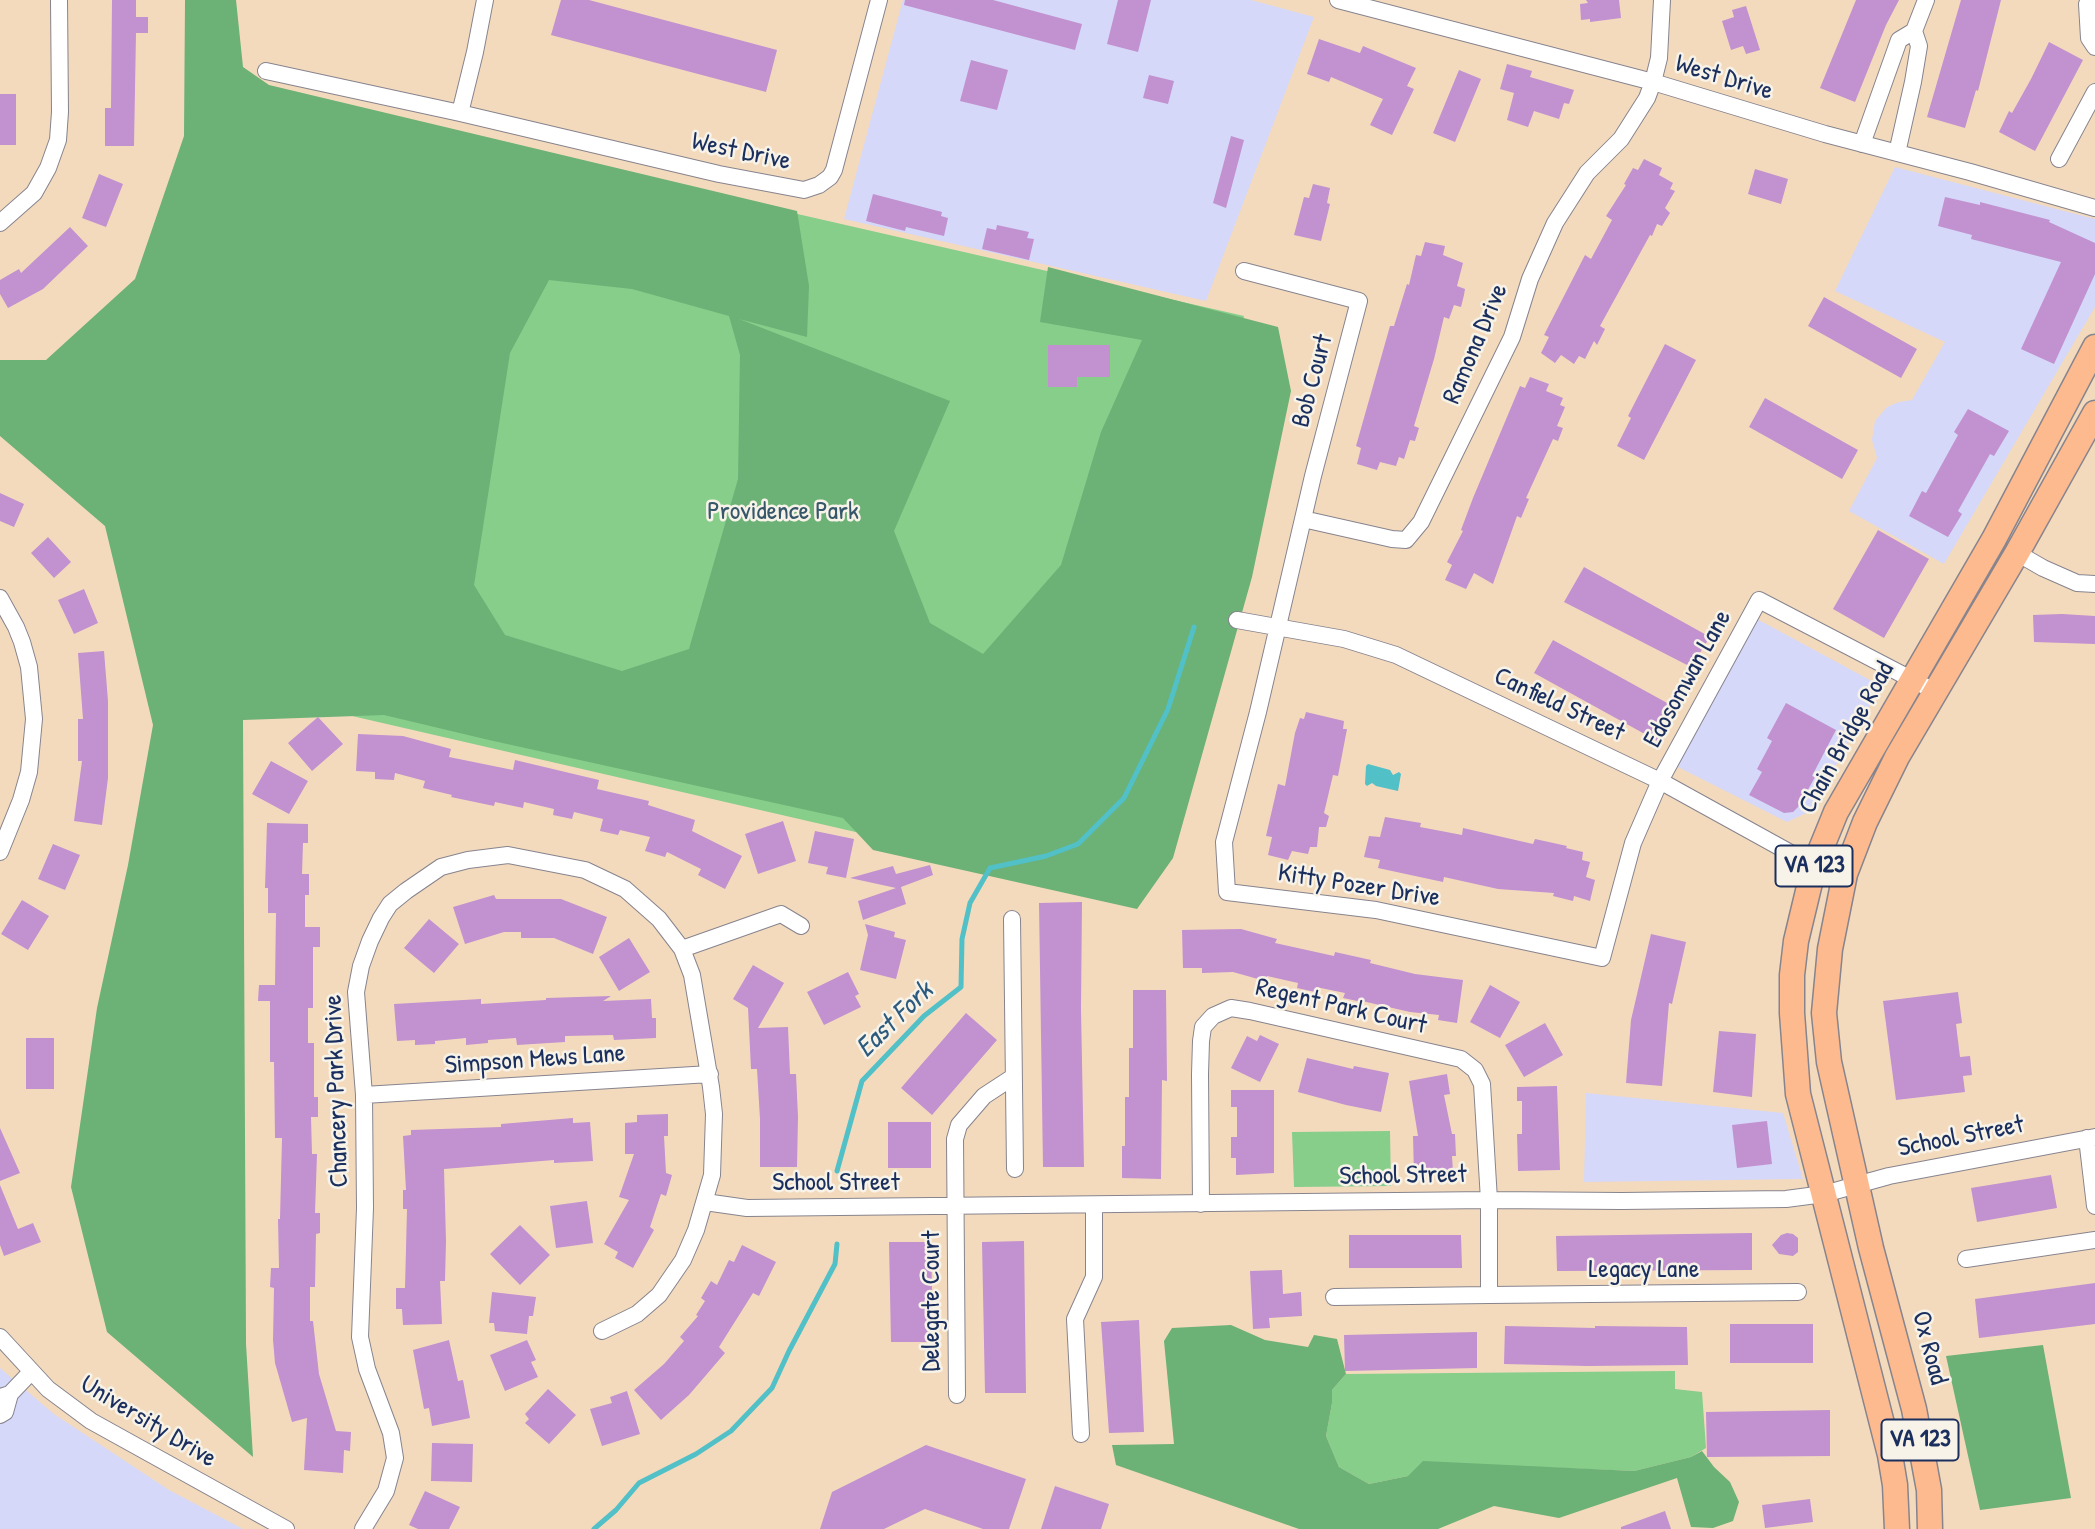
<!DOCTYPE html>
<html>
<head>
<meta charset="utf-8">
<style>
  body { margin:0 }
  canvas { display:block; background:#f3dabd }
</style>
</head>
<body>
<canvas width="2095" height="1529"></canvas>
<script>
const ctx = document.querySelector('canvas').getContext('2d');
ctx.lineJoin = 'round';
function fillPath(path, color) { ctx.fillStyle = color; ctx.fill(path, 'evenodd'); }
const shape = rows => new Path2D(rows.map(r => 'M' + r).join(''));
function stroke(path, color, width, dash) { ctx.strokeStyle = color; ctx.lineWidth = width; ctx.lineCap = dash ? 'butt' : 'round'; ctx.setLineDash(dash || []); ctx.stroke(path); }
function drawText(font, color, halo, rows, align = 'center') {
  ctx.font = font + ' "Patrick Hand",sans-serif'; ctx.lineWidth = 5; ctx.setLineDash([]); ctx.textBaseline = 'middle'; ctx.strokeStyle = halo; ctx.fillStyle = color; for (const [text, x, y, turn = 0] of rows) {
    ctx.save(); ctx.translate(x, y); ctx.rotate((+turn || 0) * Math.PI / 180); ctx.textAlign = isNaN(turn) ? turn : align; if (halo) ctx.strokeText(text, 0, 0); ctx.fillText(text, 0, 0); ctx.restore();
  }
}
fillPath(shape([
  [903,0,1251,0,1314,17,1206,301,844,219],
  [1895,167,2095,219,2095,307,1944,564,1849,511,1877,458,1872,440,1875,421,1887,407,1899,402,1912,400,1945,342,1835,291],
  [1757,619,1881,686,1838,761,1815,809,1787,822,1676,766],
  [1586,1093,1783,1113,1803,1179,1584,1182],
  [0,1368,54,1414,169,1490,243,1529,0,1529]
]), '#d5d8f9');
fillPath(shape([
  [224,83,1244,316,1116,892,313,707],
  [1390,1131,1391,1186,1294,1187,1292,1132],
  [1675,1371,1675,1389,1702,1392,1706,1448,1691,1457,1634,1471,1538,1467,1408,1476,1369,1484,1339,1467,1326,1436,1332,1403,1332,1390,1346,1374]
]), '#86ce8a');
fillPath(shape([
  [185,0,236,0,243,67,269,85,797,211,809,286,807,337,739,319,950,401,894,531,930,623,983,654,1061,565,1101,432,1142,340,1040,322,1048,267,1278,327,1291,391,1252,577,1173,858,1137,909,873,850,843,818,489,740,384,715,243,720,246,1344,253,1457,107,1332,71,1187,97,1008,128,865,153,725,105,526,0,436,0,360,46,360,135,279,184,136],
  [549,280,632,289,729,316,740,355,738,479,689,649,622,671,505,635,474,585,510,353],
  [1231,1325,1265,1340,1308,1347,1314,1335,1337,1339,1346,1374,1332,1390,1332,1403,1326,1436,1339,1467,1369,1484,1408,1476,1423,1461,1634,1471,1691,1457,1702,1451,1714,1467,1730,1482,1739,1502,1733,1521,1713,1528,1691,1527,1677,1478,1559,1518,1494,1506,1438,1529,1299,1529,1116,1465,1112,1445,1174,1444,1164,1341,1172,1328],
  [2043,1345,2071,1498,1980,1510,1946,1356]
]), '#6cb176');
fillPath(shape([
  [1368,764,1390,770,1393,775,1399,772,1401,774,1398,791,1376,786,1372,783,1367,786,1365,784,1366,766]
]), '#52c0c7');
stroke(shape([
  [837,1171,862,1081,924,1016,961,987,962,939,970,903,990,868,1046,856,1078,844,1124,798,1168,709,1194,627],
  [594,1529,616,1510,639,1483,696,1454,731,1431,772,1388,789,1351,835,1264,837,1244]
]), '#52c0c7', 5);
fillPath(shape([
  [112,0,136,0,136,17,148,17,148,33,136,33,134,146,105,146,105,108,111,108],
  [561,0,589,0,777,50,766,92,551,35],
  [905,0,993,0,1082,24,1075,50,904,5],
  [1118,0,1151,0,1138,52,1107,44],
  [1586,0,1619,0,1621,18,1590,22,1590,19,1581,20,1580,4,1588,3],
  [1856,0,1899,0,1886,25,1855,102,1820,88],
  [1961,0,2001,0,1978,91,1976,90,1965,128,1927,117],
  [1746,6,1760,50,1746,54,1743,46,1731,50,1722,21,1734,17,1732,10],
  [1319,39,1360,53,1363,46,1416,68,1407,86,1414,89,1392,135,1370,125,1383,99,1331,77,1329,82,1307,74],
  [2049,42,2083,60,2035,151,1999,132,2009,111,2012,113,2031,79],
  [971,60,1008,70,997,110,960,101],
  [1507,64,1532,71,1530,77,1574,90,1569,104,1564,103,1559,119,1534,111,1528,127,1507,120,1514,93,1500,89],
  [1459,70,1481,79,1455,142,1433,133],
  [1149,75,1174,81,1168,104,1143,98],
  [0,94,16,94,16,145,0,145],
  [1231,136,1244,140,1226,208,1213,203],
  [1644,159,1662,168,1659,175,1673,183,1670,189,1675,191,1665,208,1670,213,1662,226,1657,224,1652,236,1650,235,1600,326,1605,329,1597,345,1594,341,1585,359,1579,356,1574,364,1561,355,1555,363,1541,353,1549,337,1544,335,1585,255,1591,259,1612,220,1606,216,1626,185,1624,184,1633,168,1638,170],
  [1755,169,1788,179,1781,204,1748,194],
  [99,174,123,184,106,227,82,218],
  [1313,184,1330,188,1327,203,1330,204,1321,241,1294,235,1304,197,1309,198],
  [873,194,942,212,941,216,948,218,944,236,906,227,905,231,866,221],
  [1945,197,1980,205,1980,202,2050,220,2049,222,2095,243,2095,274,2054,364,2021,349,2061,262,1971,239,1972,235,1938,226],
  [997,225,1029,232,1027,238,1034,239,1029,260,982,249,987,228,996,230],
  [70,227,88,246,43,289,8,308,0,294,0,280,19,269,21,273],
  [1425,242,1445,246,1443,255,1463,263,1457,286,1465,289,1464,295,1461,307,1454,305,1449,319,1444,317,1434,359,1414,426,1419,428,1415,441,1410,440,1404,459,1399,457,1396,466,1380,462,1377,470,1357,464,1361,448,1356,446,1390,326,1394,326,1407,284,1409,285,1416,255,1421,256],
  [1824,297,1917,349,1901,378,1808,326],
  [1665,344,1696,360,1644,460,1617,446,1631,418,1628,416],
  [1048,345,1110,345,1110,377,1077,377,1077,387,1048,387],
  [1530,377,1549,384,1546,391,1563,398,1560,405,1565,407,1557,426,1563,428,1558,441,1553,439,1526,498,1529,499,1521,518,1517,516,1493,584,1474,573,1466,589,1445,580,1452,565,1447,562,1463,531,1461,530,1473,498,1520,386,1525,388],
  [1765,398,1858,450,1842,479,1749,427],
  [1968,409,2009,431,1994,456,1990,454,1958,511,1962,514,1948,537,1909,516,1922,491,1926,493,1958,435,1954,432],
  [0,493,24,504,14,527,0,521],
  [1878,530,1929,559,1884,638,1833,609],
  [48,537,71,562,54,578,31,553],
  [1584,567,1710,637,1691,667,1564,602],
  [84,589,98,623,74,634,58,600],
  [2062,614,2095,616,2095,644,2034,642,2033,615],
  [1553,640,1678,709,1661,743,1534,673],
  [104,651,108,701,108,778,102,825,74,821,82,761,78,761,78,719,83,719,78,653],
  [1786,703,1836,730,1812,776,1815,777,1799,806,1793,812,1784,813,1749,795,1762,772,1757,769,1772,741,1767,738],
  [1306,712,1344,721,1343,729,1347,729,1338,776,1333,775,1324,813,1329,816,1326,827,1319,827,1317,847,1310,847,1308,854,1292,851,1288,860,1268,855,1272,837,1266,836,1278,784,1285,786,1295,733,1300,718,1304,719],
  [318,717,343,744,312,771,288,743],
  [358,734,403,736,451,749,449,757,513,770,515,760,599,780,597,789,649,801,648,805,695,820,692,831,742,856,725,889,698,875,701,869,667,852,665,857,645,851,650,837,620,830,618,835,600,831,603,819,574,812,572,819,553,815,554,809,524,802,523,808,495,802,494,806,451,797,452,795,423,788,425,781,395,773,394,780,375,779,375,772,356,771],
  [271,761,308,781,289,814,252,794],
  [1385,817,1421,823,1420,827,1462,835,1463,828,1533,844,1535,839,1567,846,1566,848,1583,852,1582,860,1590,862,1586,877,1595,880,1590,901,1574,896,1573,901,1553,896,1554,893,1498,889,1444,877,1443,882,1378,868,1380,860,1364,857,1369,836,1380,837],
  [783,821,796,861,758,874,745,834],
  [267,823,308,824,308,843,303,843,302,874,309,874,309,895,305,895,305,927,320,927,320,947,313,947,313,1008,308,1008,308,1043,314,1043,314,1097,318,1097,318,1117,311,1117,312,1154,317,1154,315,1213,320,1213,320,1233,316,1234,315,1287,310,1287,310,1321,313,1321,319,1374,336,1431,351,1432,350,1451,344,1450,343,1473,304,1470,307,1418,292,1422,275,1363,273,1340,274,1288,270,1287,271,1268,279,1268,278,1219,280,1219,282,1138,275,1138,274,1062,270,1062,270,1001,258,1001,259,985,275,985,276,913,268,913,268,888,265,888],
  [815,831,854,839,846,878,826,874,828,867,808,863],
  [53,844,80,855,65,890,38,879],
  [930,865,933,875,901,887,906,904,863,920,858,901,896,888,850,878,893,866,896,874],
  [494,895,496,899,561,899,607,917,593,954,554,938,521,938,521,932,504,932,465,944,453,907],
  [22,900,49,916,28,950,1,934],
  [1082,902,1081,1009,1084,1167,1043,1167,1039,903],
  [429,919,459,944,434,973,404,948],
  [865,924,895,932,894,937,906,940,896,979,860,970,868,935],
  [1241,929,1277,939,1275,943,1334,956,1335,952,1371,960,1370,963,1415,974,1463,980,1457,1023,1438,1020,1439,1015,1410,1012,1362,1001,1362,1002,1343,998,1345,993,1316,987,1315,992,1297,988,1298,983,1267,976,1265,981,1233,972,1202,973,1202,968,1183,968,1182,930],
  [1651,934,1686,942,1672,1004,1669,1003,1662,1086,1626,1083,1631,1020],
  [629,938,650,972,619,991,599,957],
  [753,965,784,983,758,1028,788,1027,790,1074,796,1074,798,1117,797,1167,760,1167,760,1119,757,1069,751,1069,748,1008,733,999],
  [848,972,859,994,855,996,861,1007,824,1025,807,992],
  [1490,985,1520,1002,1500,1038,1470,1022],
  [1133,990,1166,990,1167,1081,1162,1080,1161,1179,1122,1178,1122,1146,1125,1146,1125,1097,1129,1097,1129,1048,1133,1048],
  [1958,992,1962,1023,1956,1024,1960,1057,1970,1056,1972,1075,1963,1076,1965,1092,1896,1100,1883,1001],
  [611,996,603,1001,651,999,652,1018,656,1018,656,1038,614,1040,613,1035,565,1036,565,1042,517,1045,516,1038,488,1040,488,1043,466,1045,466,1038,435,1041,435,1044,415,1045,415,1040,397,1041,394,1004,481,999,481,1004,546,1000,546,998],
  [966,1013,997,1040,932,1115,901,1088],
  [1545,1023,1563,1055,1524,1077,1505,1045],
  [1719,1031,1756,1034,1752,1097,1713,1092],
  [1260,1035,1279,1044,1260,1082,1231,1068,1247,1036,1257,1041],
  [26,1038,54,1038,54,1089,26,1089],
  [1307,1058,1353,1069,1354,1066,1389,1073,1381,1112,1346,1105,1298,1092],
  [1447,1074,1450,1094,1444,1095,1452,1134,1455,1134,1456,1156,1452,1156,1453,1172,1414,1174,1413,1136,1418,1136,1409,1081],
  [1557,1086,1560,1170,1518,1171,1517,1134,1522,1134,1522,1101,1517,1101,1517,1087],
  [1231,1090,1274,1090,1274,1173,1236,1175,1236,1158,1231,1158,1231,1137,1237,1137,1237,1107,1231,1107],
  [668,1114,668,1136,664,1136,666,1173,672,1175,666,1196,661,1194,650,1227,654,1230,633,1268,615,1258,618,1252,604,1244,629,1200,619,1197,634,1154,625,1154,625,1123,637,1122,637,1115],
  [573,1118,573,1123,590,1122,593,1161,554,1163,554,1160,444,1169,446,1241,445,1281,440,1281,442,1324,403,1325,402,1309,396,1309,396,1288,405,1288,407,1209,403,1209,403,1190,406,1190,403,1136,411,1135,411,1130,501,1127,501,1124],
  [1767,1121,1772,1164,1737,1168,1732,1125],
  [888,1122,931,1122,931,1168,888,1168],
  [0,1128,20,1173,0,1181],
  [2051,1175,2057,1208,1977,1222,1971,1188],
  [0,1185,18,1229,33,1223,41,1242,4,1256,0,1245],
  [587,1201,593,1243,556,1248,550,1206],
  [520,1225,550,1255,520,1285,490,1254],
  [1752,1233,1752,1270,1557,1271,1556,1236],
  [1787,1233,1793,1234,1798,1238,1798,1252,1793,1256,1779,1254,1772,1245,1781,1235],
  [1349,1235,1461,1235,1462,1268,1349,1268],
  [1024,1241,1026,1393,985,1393,982,1242],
  [889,1242,931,1242,933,1342,891,1342],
  [742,1245,776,1262,759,1296,753,1293,719,1347,725,1353,689,1395,661,1420,634,1390,664,1364,684,1341,680,1337,698,1316,696,1315,705,1301,701,1298,711,1281,717,1285,729,1260,734,1262],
  [1282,1270,1283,1294,1301,1292,1302,1316,1269,1318,1270,1328,1253,1329,1250,1271],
  [2095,1283,2095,1324,1979,1338,1975,1299],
  [492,1292,536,1297,533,1316,529,1316,527,1334,495,1331,494,1323,489,1323],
  [1139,1320,1144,1432,1109,1433,1101,1322],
  [1730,1324,1813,1324,1813,1363,1730,1363],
  [1505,1326,1595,1328,1595,1326,1687,1327,1688,1365,1587,1366,1504,1364],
  [1477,1332,1477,1368,1345,1371,1344,1335],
  [449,1340,458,1381,463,1380,470,1418,432,1426,429,1408,424,1409,413,1350],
  [527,1340,536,1360,531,1362,538,1377,505,1391,490,1355],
  [548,1389,576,1415,549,1444,525,1423,529,1419,525,1414],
  [627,1391,640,1434,602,1446,590,1409,612,1403,610,1397],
  [1830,1410,1830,1456,1707,1457,1706,1412],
  [432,1443,473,1444,472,1482,431,1481],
  [926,1445,1026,1479,1009,1529,983,1529,925,1509,884,1529,820,1529,832,1492],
  [1055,1486,1109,1504,1101,1529,1041,1529],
  [425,1491,460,1507,449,1529,418,1529,409,1525],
  [1810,1499,1813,1522,1765,1528,1762,1505],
  [1665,1511,1671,1529,1621,1529,1621,1527]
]), '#c291d0');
const minor = shape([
  [1338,0,1653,82,1825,134,1970,172,2095,208],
  [2090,0,2087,4,2089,38,2095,47],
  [1914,31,1926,0],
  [266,71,460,113,719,174,804,190,819,185,830,177,834,170,879,0],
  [460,113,475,52,485,0],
  [1862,144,1899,40,1914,31,1919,46,1913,82,1897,153],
  [2059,159,2095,92],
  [0,223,34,193,48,168,58,140,60,112,59,0],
  [1244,271,1359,301,1313,476,1258,712,1224,842,1227,892,1376,910,1602,958,1633,843,1660,781,1759,600,1936,692],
  [1303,519,1392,539,1406,540,1421,522,1512,337,1530,279,1555,223,1587,173,1621,139,1647,98,1653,82,1659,58,1662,0],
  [2017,553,2043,568,2077,583,2095,584],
  [0,598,16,627,22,642,29,667,34,719,29,772,21,800,0,852],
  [1237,620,1344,639,1396,655,1660,781,1814,866,1844,876],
  [1012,919,1015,1169],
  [682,949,781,914,801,926],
  [364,1095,710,1074],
  [2087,1138,2095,1206],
  [705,1202,747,1208,1489,1200,1622,1201,1786,1199,1824,1194,1889,1176,2095,1137],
  [1201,1204,1200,1074,1201,1041,1203,1027,1213,1016,1231,1008,1250,1011,1461,1059,1475,1070,1482,1084,1489,1200,1489,1295,1798,1292],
  [1966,1259,2095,1240],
  [1334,1297,1489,1295],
  [0,1337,48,1389,91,1421,286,1529],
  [957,1395,955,1139,959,1125,984,1096,1013,1077],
  [0,1397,10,1394,31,1372],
  [0,1415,5,1412,10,1394],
  [1081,1434,1075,1319,1094,1277,1094,1205],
  [363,1529,386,1491,395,1458,391,1433,367,1369,360,1337,365,1208,364,1095,356,992,361,966,370,941,381,918,390,904,406,891,441,867,468,860,508,855,585,870,625,889,659,919,682,949,692,975,711,1087,714,1114,712,1175,696,1230,683,1260,659,1295,637,1314,602,1331]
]);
const primary = shape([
  [1897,1529,1895,1485,1890,1455,1798,1094,1792,1013,1792,975,1796,941,1814,866,1836,812,1994,539,2095,347],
  [1930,1529,1929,1490,1914,1409,1871,1248,1829,1062,1824,1013,1830,949,1845,874,1865,822,1897,757,2017,553,2095,413]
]);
stroke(minor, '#87848e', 18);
stroke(primary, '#87848e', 27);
stroke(minor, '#fff', 16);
stroke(primary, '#fcba8e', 24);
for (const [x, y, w] of [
  [1814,866,77],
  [1920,1440,77]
]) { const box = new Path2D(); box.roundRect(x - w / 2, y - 20.5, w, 41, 5); ctx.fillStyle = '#f7f3e8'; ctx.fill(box); stroke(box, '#1b2f5e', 2); }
drawText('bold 24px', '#1b2f5e', null, [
  ["VA 123",1814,866],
  ["VA 123",1920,1440]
]);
drawText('26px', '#1b2f5e', '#f7f3e8', [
  ["West Drive",1724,78,17],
  ["West Drive",741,152,12],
  ["Ramona Drive",1476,344,-67],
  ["Bob Court",1313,381,-75],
  ["Edosomwan Lane",1688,679,-61],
  ["Canfield Street",1559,705,25],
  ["Chain Bridge Road",1847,738,-61],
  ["Kitty Pozer Drive",1359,886,9],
  ["Regent Park Court",1341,1007,13],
  ["Simpson Mews Lane",535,1060,-4],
  ["Chancery Park Drive",337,1091,-92],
  ["School Street",1961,1137,-11],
  ["School Street",1403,1176,-1],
  ["School Street",836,1183],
  ["Legacy Lane",1644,1270],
  ["Delegate Court",932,1301,-90],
  ["Ox Road",1929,1348,75],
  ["University Drive",148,1422,31]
]);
drawText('26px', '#365769', '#f7f3e8', [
  ["Providence Park",783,512]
]);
drawText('italic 28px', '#2c5a7e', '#f7f3e8', [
  ["East Fork",895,1020,-44]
]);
</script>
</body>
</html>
